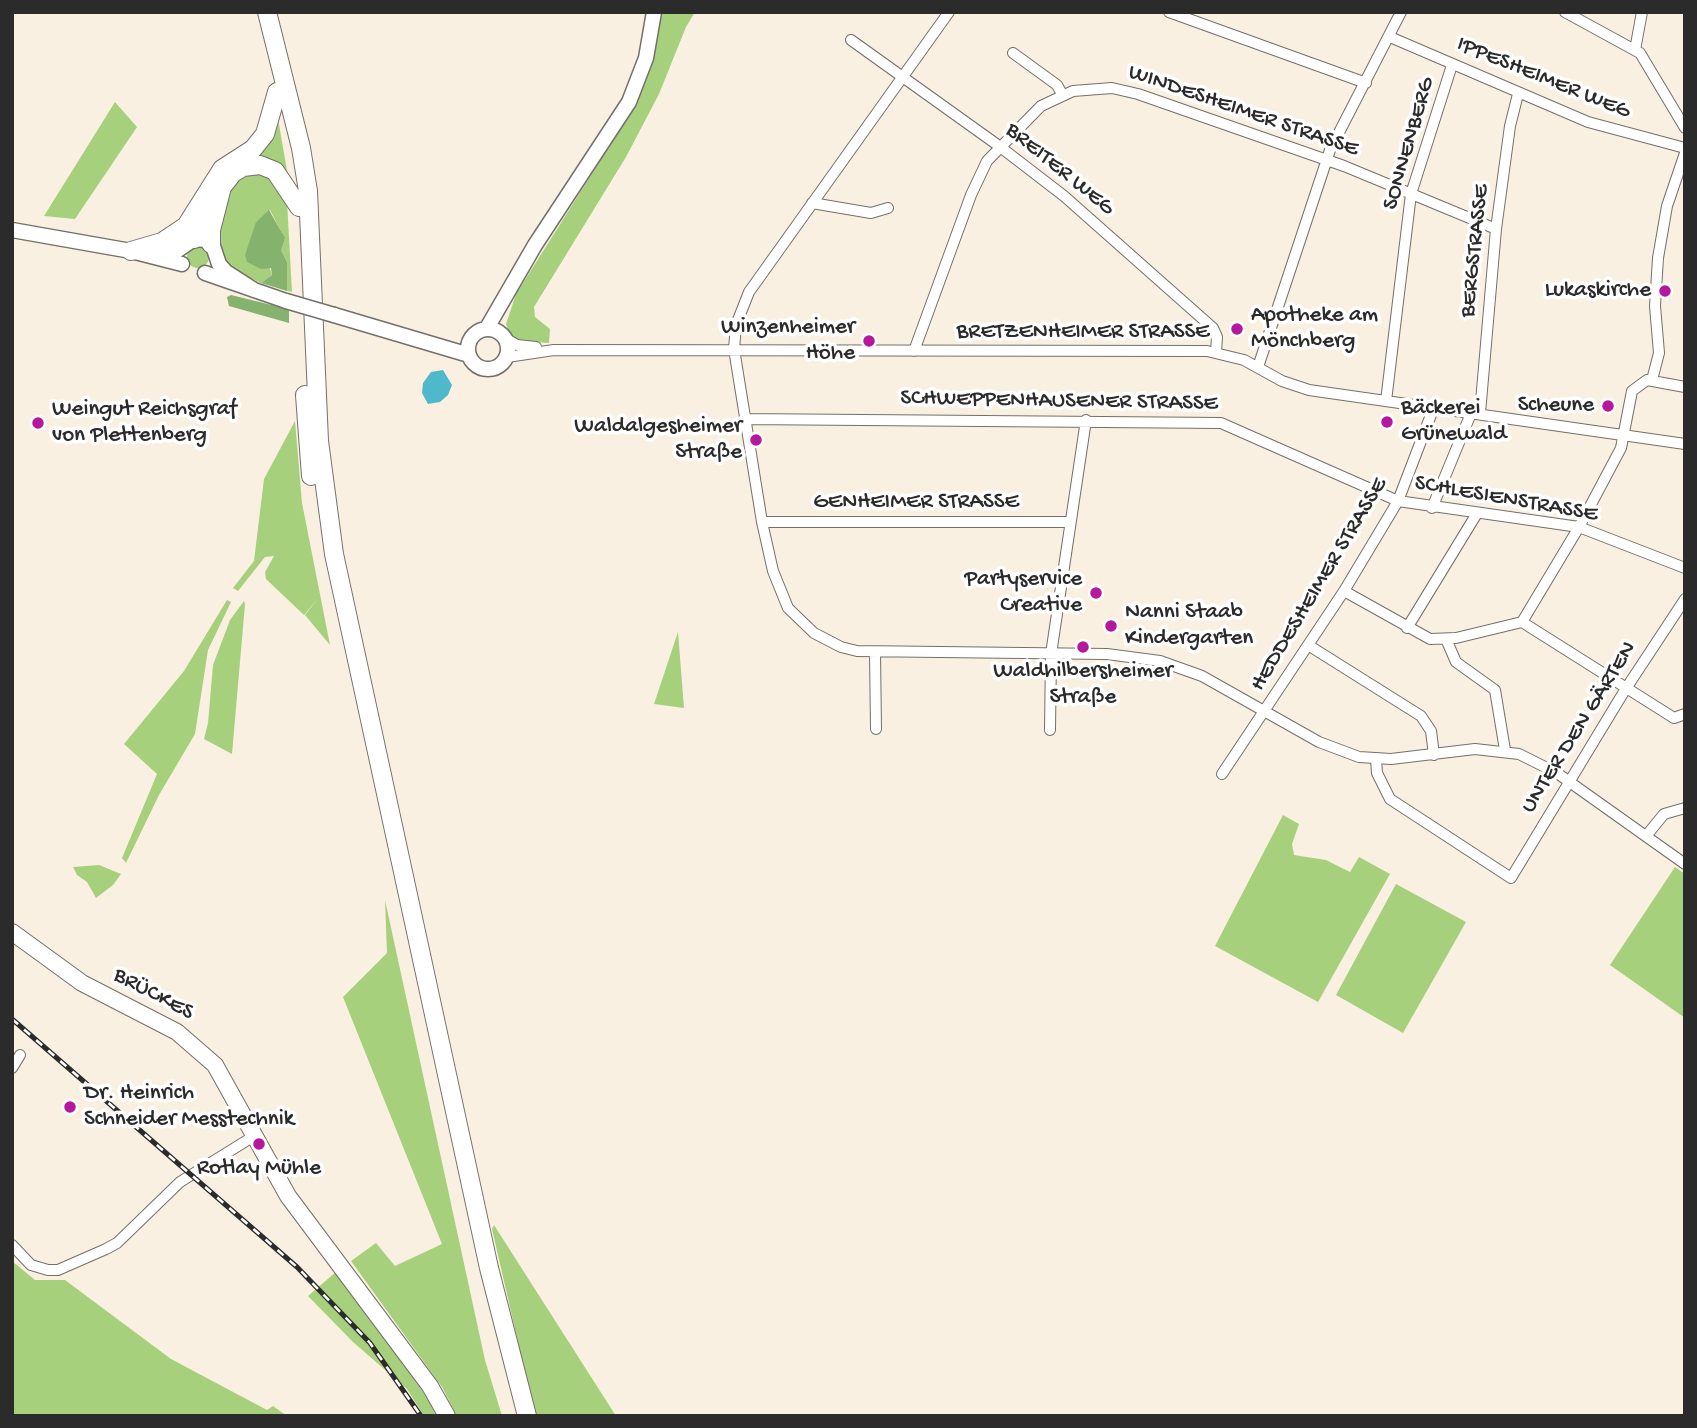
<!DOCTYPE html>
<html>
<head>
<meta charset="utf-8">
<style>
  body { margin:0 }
  #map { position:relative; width:1697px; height:1428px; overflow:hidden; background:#f9f0e1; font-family:"Gochi Hand",sans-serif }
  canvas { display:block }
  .frame { position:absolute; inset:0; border:14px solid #2b2b2b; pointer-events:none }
</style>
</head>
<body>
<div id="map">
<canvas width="1697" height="1428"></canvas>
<div class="frame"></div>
</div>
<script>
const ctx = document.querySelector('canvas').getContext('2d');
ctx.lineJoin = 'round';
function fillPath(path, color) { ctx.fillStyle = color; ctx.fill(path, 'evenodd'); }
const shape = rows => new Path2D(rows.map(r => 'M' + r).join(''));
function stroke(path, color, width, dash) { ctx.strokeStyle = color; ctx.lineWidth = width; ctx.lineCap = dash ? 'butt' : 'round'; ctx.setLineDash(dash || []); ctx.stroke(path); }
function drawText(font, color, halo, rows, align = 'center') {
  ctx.font = font + ' "Gochi Hand",sans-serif'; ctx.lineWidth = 7; ctx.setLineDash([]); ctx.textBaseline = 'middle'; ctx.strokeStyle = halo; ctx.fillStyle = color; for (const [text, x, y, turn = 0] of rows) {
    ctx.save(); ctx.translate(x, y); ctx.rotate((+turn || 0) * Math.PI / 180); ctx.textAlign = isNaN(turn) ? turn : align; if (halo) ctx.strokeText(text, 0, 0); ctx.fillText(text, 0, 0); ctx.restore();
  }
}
fillPath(shape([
  [661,12,695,12,686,27,659,94,626,157,534,307,535,317,550,329,549,343,518,341,511,337,506,324,516,294,629,115,643,86,654,52],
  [115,102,137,127,75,219,44,216],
  [278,119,288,176,253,154],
  [268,173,287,201,292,292,287,291,287,262,281,250,282,233,270,210,256,222,272,275,261,283,225,266,216,231,228,189,240,174],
  '187 257a11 11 0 1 1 22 0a11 11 0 1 1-22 0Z',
  [295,421,302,503,330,645,305,615,318,598,304,615,266,579,265,572,274,556,265,557,238,591,233,588,254,561,264,479],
  [227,600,231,602,208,650,195,734,159,795,126,863,122,858,157,774,124,744,184,671],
  [244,601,245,604,232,754,204,739,208,723,213,665,230,620],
  [678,632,684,708,654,704],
  [1283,815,1299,824,1292,844,1294,855,1326,860,1350,872,1359,857,1390,874,1318,1002,1215,946],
  [99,865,121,874,113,885,96,898,87,882,77,875,73,867],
  [1675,867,1685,874,1685,1018,1610,965],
  [1396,884,1466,922,1403,1033,1336,995],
  [385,900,485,1360,502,1416,457,1416,442,1387,351,1261,376,1243,395,1266,442,1244,343,997,387,953],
  [494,1225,616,1416,535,1416,492,1229],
  [12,1261,35,1280,65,1280,171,1359,267,1410,273,1406,287,1416,12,1416],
  [337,1271,430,1402,436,1416,424,1416,407,1389,353,1342,308,1296]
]), '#a7d07c');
fillPath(shape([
  [269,210,285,238,281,250,287,262,287,291,261,283,272,275,271,268,261,269,247,262,245,255,256,222],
  [231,295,284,308,289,311,289,323,229,306,227,297]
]), '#85b26c');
fillPath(shape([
  [443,370,452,385,448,395,440,402,428,404,422,393,423,383,431,372]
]), '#4fb9cc');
const street = shape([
  [949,12,749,292,736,325,734,349,762,522,773,571,788,608,814,633,841,647,857,651,1107,654,1160,661,1202,676,1319,742,1359,757,1391,759,1475,749,1519,754,1557,773,1685,864],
  [1169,12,1366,83],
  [1565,12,1640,53,1685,128],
  [1390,37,1588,122,1685,148],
  [851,40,999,146,1064,196,1213,328,1217,337,1216,352],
  [1635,50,1642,12],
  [1013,53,1057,85,1062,94],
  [812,203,871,213,888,208],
  [505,338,517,345,536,347],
  [914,351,971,195,987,161,1041,106,1073,91,1112,88,1138,94,1344,166,1496,229],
  [507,357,554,350,1207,351,1244,360,1282,381,1309,390,1685,444],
  [1258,367,1330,150,1401,12],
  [1652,380,1659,353,1655,306,1658,258,1667,206,1685,153],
  [1386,401,1411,194,1452,65],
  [1480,413,1496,229,1510,126,1518,94],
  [744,419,1221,423,1398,501,1579,527,1685,568],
  [1432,508,1472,411],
  [762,522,1070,522],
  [1344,591,1430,639,1456,638,1522,622,1674,718,1685,714],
  [1522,622,1579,527,1621,448,1632,391,1647,380,1685,387],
  [1407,628,1476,515],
  [1446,639,1456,662,1495,690,1505,750],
  [1308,645,1421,716,1431,731,1434,755],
  [875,652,876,729],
  [1050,730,1051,654,1086,420],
  [1376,759,1377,773,1390,799,1511,878,1625,690,1685,599],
  [1222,774,1344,591,1398,501,1434,407],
  [1646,836,1664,814,1685,808],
  [12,1068,20,1055],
  [12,1245,31,1265,48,1270,58,1270,106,1249,117,1243,180,1182,254,1136]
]);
const secondary = shape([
  [12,230,131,251,182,264],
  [158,252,178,250,194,239,206,240,213,246,219,264,226,272,254,290],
  [205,273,286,301],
  [334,315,469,355],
  [487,328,535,245,629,102,646,58,654,12],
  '468 349a20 20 0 1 1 40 0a20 20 0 1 1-40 0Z'
]);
const primary = shape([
  [12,932,82,983,177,1032,215,1065,288,1196,430,1386,447,1416]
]);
const highway = shape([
  [267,12,301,148,308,191,319,441,334,554,489,1268,527,1416],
  [194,239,202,228,206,214],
  [211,244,211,230,222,187,233,173,243,167,260,165,275,171,299,207],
  [131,251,162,242,186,226,222,169,253,149,265,134,277,92],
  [305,395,311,476]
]);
stroke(street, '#73706b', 12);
stroke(secondary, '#73706b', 17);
stroke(primary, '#73706b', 18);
stroke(highway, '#73706b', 20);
stroke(street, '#fff', 10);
stroke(secondary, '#fff', 14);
stroke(primary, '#fff', 16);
stroke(highway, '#fff', 18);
const rail = shape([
  [12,1019,297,1267,370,1343,421,1416]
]);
stroke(rail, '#2b2b2b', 5);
stroke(rail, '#fff', 2.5, [8]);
const secondaryBridge = shape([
  [286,301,334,315]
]);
stroke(secondaryBridge, '#73706b', 17, []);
stroke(secondaryBridge, '#fff', 14);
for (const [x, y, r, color] of [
  [1665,291,7,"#b5179e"],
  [1237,329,7,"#b5179e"],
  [869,341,7,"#b5179e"],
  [1608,406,7,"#b5179e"],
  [1387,422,7,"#b5179e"],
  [38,423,7,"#b5179e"],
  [756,440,7,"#b5179e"],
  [1096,593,7,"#b5179e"],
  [1111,626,7,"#b5179e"],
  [1083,647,7,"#b5179e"],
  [70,1107,7,"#b5179e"],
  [259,1144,7,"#b5179e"]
]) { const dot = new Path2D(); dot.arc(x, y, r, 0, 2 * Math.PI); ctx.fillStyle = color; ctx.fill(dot); stroke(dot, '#fff', 2.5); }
drawText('23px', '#2b2b2b', '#fff', [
  ["IPPESHEIMER WEG",1543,79,22],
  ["WINDESHEIMER STRASSE",1243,112,19],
  ["SONNENBERG",1410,144,-74],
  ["BREITER WEG",1059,170,39],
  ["BERGSTRASSE",1476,251,-84],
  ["BRETZENHEIMER STRASSE",1083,333],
  ["SCHWEPPENHAUSENER STRASSE",1059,402,1],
  ["SCHLESIENSTRASSE",1506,500,10],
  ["GENHEIMER STRASSE",916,503],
  ["HEDDESHEIMER STRASSE",1320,585,-59],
  ["UNTER DEN GÄRTEN",1580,728,-58],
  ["BRÜCKES",153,995,28]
]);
drawText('23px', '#2b2b2b', '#fff', [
  ["Lukaskirche",1651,291],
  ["Apotheke am",1251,316,"left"],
  ["Mönchberg",1251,342,"left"],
  ["Winzenheimer",855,328],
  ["Höhe",855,354],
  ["Scheune",1594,406],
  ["Bäckerei",1401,409,"left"],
  ["Grünewald",1401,435,"left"],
  ["Weingut Reichsgraf",52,410,"left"],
  ["von Plettenberg",52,436,"left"],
  ["Waldalgesheimer",742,427],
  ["Straße",742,453],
  ["Partyservice",1082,580],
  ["Creative",1082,606],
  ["Nanni Staab",1125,613,"left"],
  ["Kindergarten",1125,639,"left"],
  ["Waldhilbersheimer",1083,672,"center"],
  ["Straße",1083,698,"center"],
  ["Dr. Heinrich",84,1094,"left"],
  ["Schneider Messtechnik",84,1120,"left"],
  ["Rotlay Mühle",259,1169,"center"]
], 'right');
</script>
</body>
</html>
